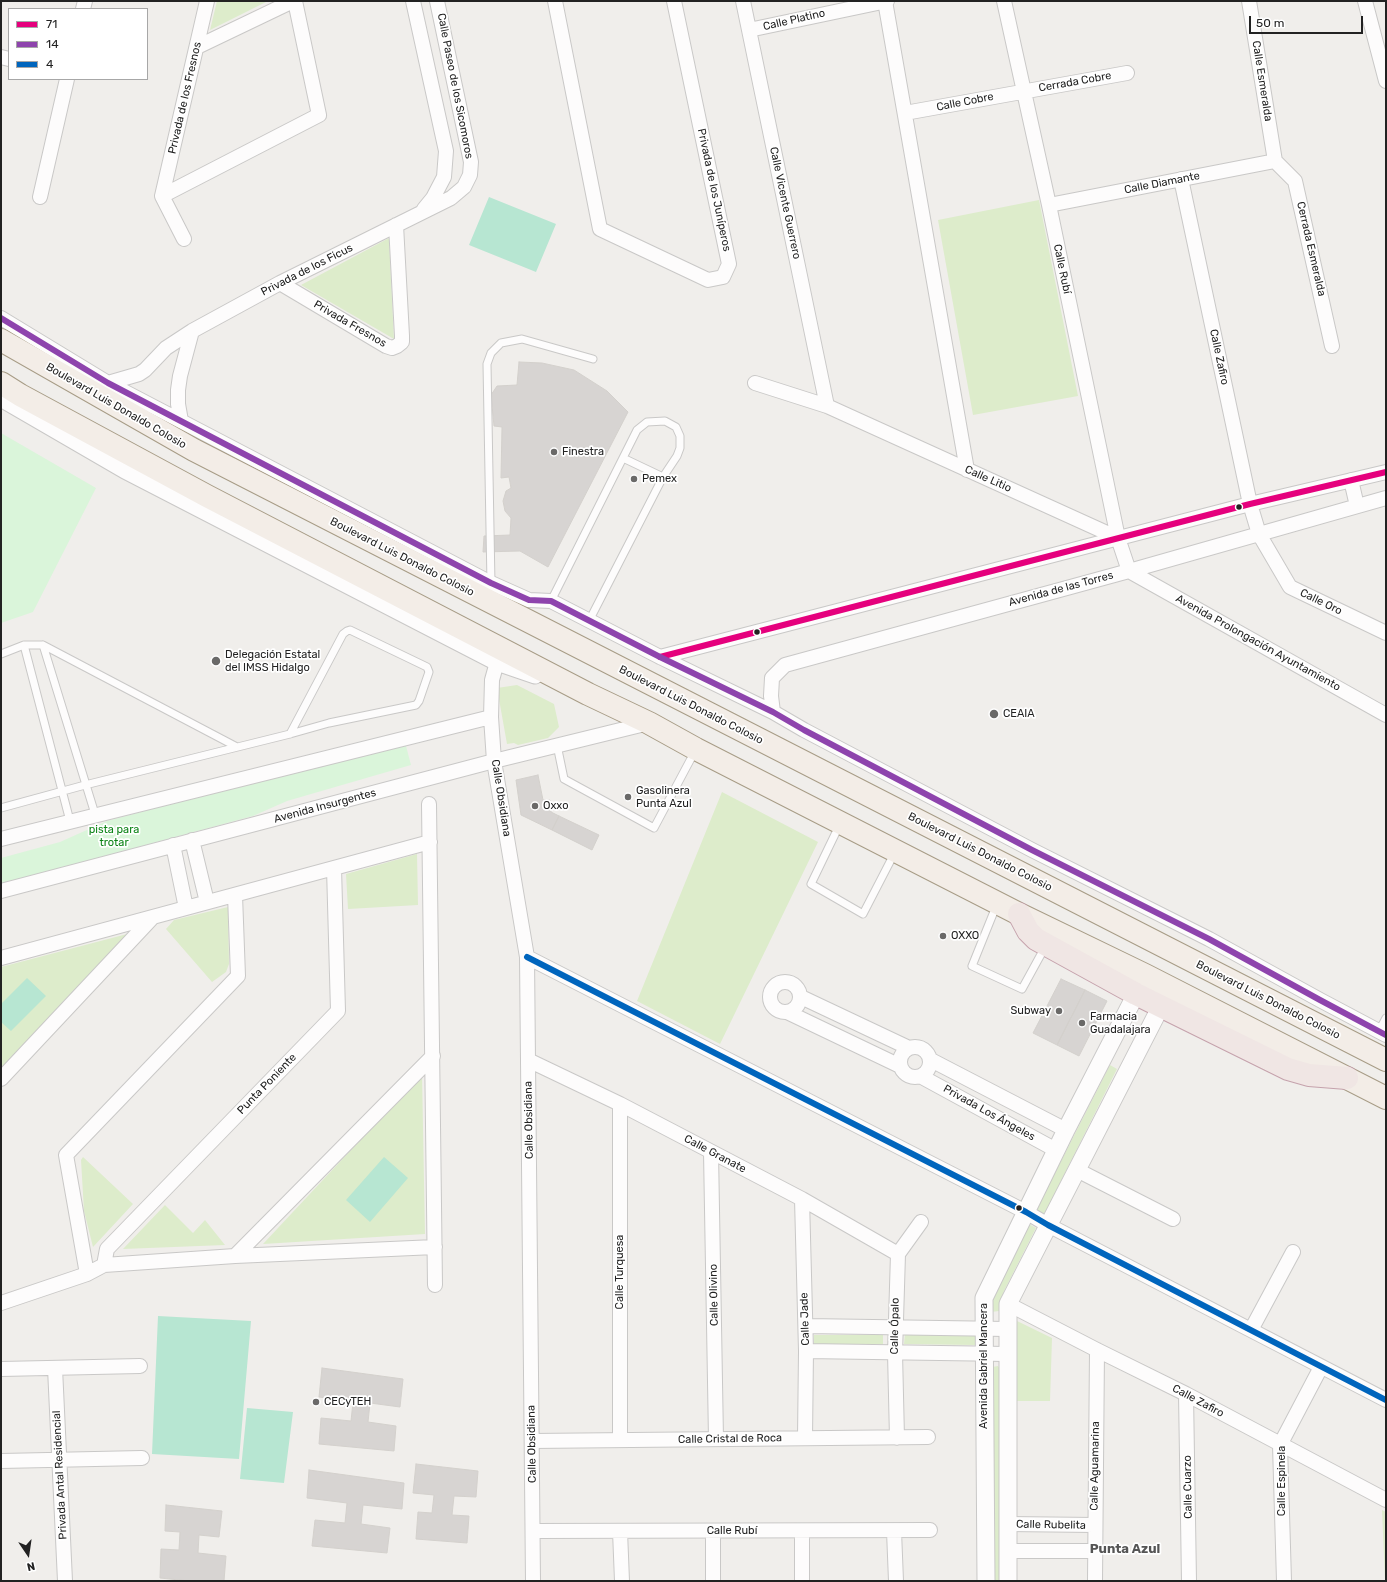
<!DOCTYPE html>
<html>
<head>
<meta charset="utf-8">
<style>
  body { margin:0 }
  #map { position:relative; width:1387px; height:1582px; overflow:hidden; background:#f0eeeb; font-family:Rubik,sans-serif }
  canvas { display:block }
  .frame { position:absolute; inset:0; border:2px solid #222; pointer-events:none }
  .legend { position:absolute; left:8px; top:8px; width:140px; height:72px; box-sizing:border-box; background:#fff; border:1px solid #a7a7a7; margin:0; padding:5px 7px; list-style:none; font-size:12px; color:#222 }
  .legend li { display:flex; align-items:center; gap:8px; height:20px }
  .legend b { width:20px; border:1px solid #a7a7a7 }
  .north { position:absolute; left:8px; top:1534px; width:40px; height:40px; -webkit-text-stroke:3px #fff; paint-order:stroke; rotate:167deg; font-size:11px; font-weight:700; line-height:16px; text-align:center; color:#222 }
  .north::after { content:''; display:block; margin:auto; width:14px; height:18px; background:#222; clip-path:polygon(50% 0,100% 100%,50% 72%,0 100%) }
  .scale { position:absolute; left:1249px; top:16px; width:114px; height:18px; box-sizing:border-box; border:2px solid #222; border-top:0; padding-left:5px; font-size:12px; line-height:14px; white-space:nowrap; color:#222; -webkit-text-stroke:3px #fff; paint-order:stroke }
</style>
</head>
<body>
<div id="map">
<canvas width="1387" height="1582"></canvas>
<div class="frame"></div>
<ul class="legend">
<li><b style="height:5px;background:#e5007d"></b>71</li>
<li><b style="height:5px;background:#8e44ad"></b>14</li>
<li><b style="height:5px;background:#0065bd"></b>4</li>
</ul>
<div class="north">N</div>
<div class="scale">50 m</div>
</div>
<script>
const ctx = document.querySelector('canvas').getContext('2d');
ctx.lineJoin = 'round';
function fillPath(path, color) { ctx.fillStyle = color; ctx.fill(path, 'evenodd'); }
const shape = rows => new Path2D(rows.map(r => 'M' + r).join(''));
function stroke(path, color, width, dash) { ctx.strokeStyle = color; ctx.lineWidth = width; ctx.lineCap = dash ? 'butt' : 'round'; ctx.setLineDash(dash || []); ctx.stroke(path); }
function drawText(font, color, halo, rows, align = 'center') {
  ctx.font = font + ' Rubik,sans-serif'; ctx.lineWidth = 3.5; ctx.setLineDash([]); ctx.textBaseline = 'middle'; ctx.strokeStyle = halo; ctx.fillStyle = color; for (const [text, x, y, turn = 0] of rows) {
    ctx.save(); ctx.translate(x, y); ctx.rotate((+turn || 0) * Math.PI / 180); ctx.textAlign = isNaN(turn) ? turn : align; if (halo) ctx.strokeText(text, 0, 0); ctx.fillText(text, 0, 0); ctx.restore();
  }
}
fillPath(shape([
  [217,1,268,1,210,30],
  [1039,200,1078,396,973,415,938,220],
  [389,238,394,339,301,285],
  [517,685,554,704,559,727,548,738,518,745,514,743,507,744,497,688],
  [722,792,818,842,720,1044,637,1001],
  [417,854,418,905,348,909,346,874],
  [228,907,229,964,226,972,212,982,166,929,174,920],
  [131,933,1,1068,1,967],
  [1110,1065,1117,1069,1046,1211,1044,1213,1041,1213,1038,1211,1037,1208],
  [422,1074,425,1234,263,1244],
  [83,1157,133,1204,93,1247,84,1211,81,1160],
  [165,1205,193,1233,205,1220,225,1245,123,1249],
  [1029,1224,1036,1228,1004,1291,999,1305,999,1311,991,1312,992,1296],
  [1017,1321,1052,1338,1050,1401,1017,1401],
  [905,1334,975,1335,975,1345,904,1344],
  [814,1335,883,1335,883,1344,814,1344],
  [998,1366,1000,1369,1001,1581,992,1581,992,1367],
  [1382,1510,1386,1512,1386,1581,1385,1581]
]), '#ddeccb');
fillPath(shape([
  [1,433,96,488,33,612,1,623],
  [405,742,411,765,287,801,253,816,1,884,1,858,60,842,107,821]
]), '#daf5da');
fillPath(shape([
  [489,197,556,224,536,272,469,245],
  [27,978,46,996,11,1031,1,1022,1,1004],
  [384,1157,408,1178,370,1222,346,1200],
  [158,1316,251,1321,239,1459,152,1454],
  [247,1408,293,1412,284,1483,240,1479]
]), '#b7e6d2');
const building = shape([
  [519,362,542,363,574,370,607,391,628,412,548,567,520,551,483,552,484,536,510,535,511,518,505,511,503,501,506,491,511,488,509,477,501,478,502,427,494,426,491,395,497,386,517,385,519,362],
  [538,775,543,800,550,800,551,812,559,816,552,830,521,815,516,780,538,775],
  [559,816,599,835,592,850,552,830,559,816],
  [1061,979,1085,990,1057,1045,1033,1033,1061,979],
  [1085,990,1107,1001,1079,1056,1057,1045,1085,990],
  [322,1368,403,1379,400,1407,370,1403,368,1422,396,1426,394,1451,319,1444,321,1418,351,1421,353,1402,319,1397,322,1368],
  [416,1464,478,1471,476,1497,454,1496,452,1515,469,1516,467,1543,416,1539,418,1512,432,1513,434,1495,413,1493,416,1464],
  [309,1470,404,1483,402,1509,363,1505,361,1524,390,1528,387,1553,312,1546,315,1520,345,1523,347,1503,307,1498,309,1470],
  [166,1505,222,1511,219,1537,199,1535,198,1553,226,1556,224,1581,189,1581,160,1578,161,1549,179,1550,180,1532,165,1531,166,1505]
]);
fillPath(building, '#d7d4d2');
stroke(building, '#d3d0cc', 1);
const service = shape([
  [623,458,663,477],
  [491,584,487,364,491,353,501,343,522,339,593,359],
  [551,601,637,430,647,422,665,421,676,427,680,436,680,448,677,456,663,477,589,621],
  [24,645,70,821],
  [43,645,95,814],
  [1,654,24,645,43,645,237,747],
  [557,745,564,779,654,828,695,751],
  [1,808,85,785,290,734,329,723,416,705,419,701,429,672,427,667,350,630,347,631,343,634,290,734],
  [839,826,811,884,863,914,894,854],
  [997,904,972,966,1022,989,1045,947],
  [1379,1031,1386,1018]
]);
const minor = shape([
  [413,1,446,151,444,177,433,198,424,209],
  [555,1,600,229,708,280,723,277,729,264,674,1],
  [743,1,827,406],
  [885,1,967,470],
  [1004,1,1049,205,1118,538,1129,571],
  [1249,1,1275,161],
  [1365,1,1386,81],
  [83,9,85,1],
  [749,30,887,1],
  [197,47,293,1],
  [1,57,9,59],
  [905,113,1127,73],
  [1275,161,1295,181,1332,346],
  [1181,179,1250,504,1259,534,1290,587,1386,633],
  [162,196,319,115,295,1],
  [162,196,207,1],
  [162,196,184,239],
  [40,197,67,79],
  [1049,205,1275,161],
  [280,283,386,346,392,348,397,346,402,342,402,336,396,225],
  [1,318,108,383,491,583,529,600,551,601,660,657,773,712,804,730,1032,850,1209,939,1320,1000,1386,1035],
  [108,383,139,374,145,370,166,348,192,331,280,283,451,198,464,187,470,175,471,162,437,1],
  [755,383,827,406,1118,538],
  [181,421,178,404,178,390,180,376,192,331],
  [1351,480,1357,506],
  [1129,571,1386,715],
  [660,657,1250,504,1386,472],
  [497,662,492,680,491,717,494,761,527,957,533,1581],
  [773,712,771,696,772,678,785,665,1129,571,1386,498],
  [429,804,435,1285],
  [1,839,491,717],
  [192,840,207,902],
  [173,845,186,908],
  [1,891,494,761,649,723],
  [527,957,1026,1212,1048,1225,1386,1400],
  [1,958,430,842],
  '770 997a15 15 0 1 1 30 0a15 15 0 1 1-30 0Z',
  [801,997,909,1048],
  [787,1012,900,1066],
  '900 1062a15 15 0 1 1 30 0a15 15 0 1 1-30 0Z',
  [528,1060,620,1104,802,1199,898,1254],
  [931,1060,1066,1130],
  [922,1077,1056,1150],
  [1,1079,153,917],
  [711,1152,716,1439],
  [1077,1170,1173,1219],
  [802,1199,806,1351,805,1438],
  [235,1256,433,1056],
  [104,1265,107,1249,338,1011,334,868],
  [87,1274,66,1155,238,976,235,895],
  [1,1303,87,1274,104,1265,235,1256,435,1247],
  [1008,1304,1097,1350,1186,1394,1386,1500],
  [806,1326,1007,1329],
  [1251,1330,1293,1252],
  [806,1351,1007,1354],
  [55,1368,65,1581],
  [1,1369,140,1366],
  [1186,1394,1189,1581],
  [897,1438,895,1353,898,1254,921,1222],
  [620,1440,620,1104],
  [532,1441,928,1437],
  [1,1461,142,1458],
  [1008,1524,1094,1525],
  [534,1531,930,1530],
  [620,1531,622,1581],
  [894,1531,896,1581],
  [1008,1551,1094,1551],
  [713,1581,713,1531],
  [802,1581,802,1531],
  [1095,1581,1097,1350],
  [1284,1581,1280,1445,1321,1367]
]);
const tertiary = shape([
  [1,398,125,470,497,662,535,675],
  [986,1581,984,1298,1066,1130,1136,994],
  [1008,1581,1008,1304,1161,1006]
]);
const primary = shape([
  [1,340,194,450,1386,1060],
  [1,383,20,395,207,496,588,694,649,723,696,749,1019,914,1145,975,1386,1098]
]);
const trunk = shape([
  [1019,914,1028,931,1036,939,1136,994,1288,1069,1309,1075,1347,1078]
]);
stroke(service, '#c9c8c7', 9);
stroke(minor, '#c9c8c7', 16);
stroke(tertiary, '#c9c8c7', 19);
stroke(primary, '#a79c86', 24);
stroke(trunk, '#c5a2ac', 24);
stroke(service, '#fdfcfc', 7);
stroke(minor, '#fdfcfc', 14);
stroke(tertiary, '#fdfcfc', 17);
stroke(primary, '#f3ede7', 22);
stroke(trunk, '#f0e6e4', 22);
stroke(shape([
  [660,657,1250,504,1386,472]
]), '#e5007d', 6);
stroke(shape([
  [1,318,108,383,491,583,529,600,551,601,660,657,773,712,804,730,1032,850,1209,939,1320,1000,1386,1035]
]), '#8e44ad', 6);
stroke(shape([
  [527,957,1026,1212,1048,1225,1386,1400]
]), '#0065bd', 6);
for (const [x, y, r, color] of [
  [554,452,4,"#6a6968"],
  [634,479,4,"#6a6968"],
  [1239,507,3.5,"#222"],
  [757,632,3.5,"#222"],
  [216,661,5,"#6a6968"],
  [994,714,5,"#6a6968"],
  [628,797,4,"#6a6968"],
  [535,806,4,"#6a6968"],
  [943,936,4,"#6a6968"],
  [1059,1011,4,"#6a6968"],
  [1082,1023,4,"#6a6968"],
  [1019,1208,3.5,"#222"],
  [316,1402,4,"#6a6968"]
]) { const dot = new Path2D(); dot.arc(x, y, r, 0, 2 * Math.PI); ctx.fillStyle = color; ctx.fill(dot); stroke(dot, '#fff', 1.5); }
drawText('11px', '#222', '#fff', [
  ["Calle Platino",794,20,-13],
  ["Calle Esmeralda",1262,81,81],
  ["Cerrada Cobre",1075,82,-10],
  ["Calle Paseo de los Sicomoros",455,86,79],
  ["Privada de los Fresnos",185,98,-77],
  ["Calle Cobre",965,102,-11],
  ["Calle Diamante",1162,183,-11],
  ["Privada de los Juníperos",714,190,78],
  ["Calle Vicente Guerrero",785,203,78],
  ["Cerrada Esmeralda",1311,249,77],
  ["Calle Rubí",1062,269,78],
  ["Privada de los Ficus",307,270,-27],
  ["Privada Fresnos",350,324,30],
  ["Calle Zafiro",1219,357,78],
  ["Boulevard Luis Donaldo Colosio",116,406,30],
  ["Calle Litio",988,479,24],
  ["Boulevard Luis Donaldo Colosio",402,557,27],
  ["Avenida de las Torres",1061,589,-15],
  ["Calle Oro",1321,602,26],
  ["Avenida Prolongación Ayuntamiento",1258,643,29],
  ["Boulevard Luis Donaldo Colosio",691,705,27],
  ["Calle Obsidiana",501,798,81],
  ["Avenida Insurgentes",325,806,-15],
  ["Boulevard Luis Donaldo Colosio",980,852,27],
  ["Boulevard Luis Donaldo Colosio",1268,1000,27],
  ["Punta Poniente",267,1084,-46],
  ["Privada Los Ángeles",989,1113,29],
  ["Calle Obsidiana",529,1120,-91],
  ["Calle Granate",715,1154,28],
  ["Calle Turquesa",620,1272,-90],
  ["Calle Olivino",714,1295,-91],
  ["Calle Jade",805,1319,-92],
  ["Calle Ópalo",895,1326,-89],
  ["Avenida Gabriel Mancera",984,1366,-90],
  ["Calle Zafiro",1198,1401,28],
  ["Calle Cristal de Roca",730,1439,-1],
  ["Calle Obsidiana",532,1444,-91],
  ["Calle Aguamarina",1095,1466,-89],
  ["Privada Antal Residencial",60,1475,-93],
  ["Calle Espinela",1282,1481,-90],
  ["Calle Cuarzo",1188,1487,-91],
  ["Calle Rubelita",1051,1525,1],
  ["Calle Rubí",732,1531]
]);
drawText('11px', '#222', '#fff', [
  ["Finestra",562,452],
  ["Pemex",642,479],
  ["Delegación Estatal",225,655],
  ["del IMSS Hidalgo",225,668],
  ["CEAIA",1003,714],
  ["Gasolinera",636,791],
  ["Punta Azul",636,804],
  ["Oxxo",543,806],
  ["OXXO",951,936],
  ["Subway",1051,1011,"right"],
  ["Farmacia",1090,1017],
  ["Guadalajara",1090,1030],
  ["CECyTEH",324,1402]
], 'left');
drawText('11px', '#0c8416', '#fff', [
  ["pista para",114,830],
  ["trotar",114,843]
]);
drawText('bold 13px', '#555', '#fff', [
  ["Punta Azul",1125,1549]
]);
</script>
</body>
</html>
